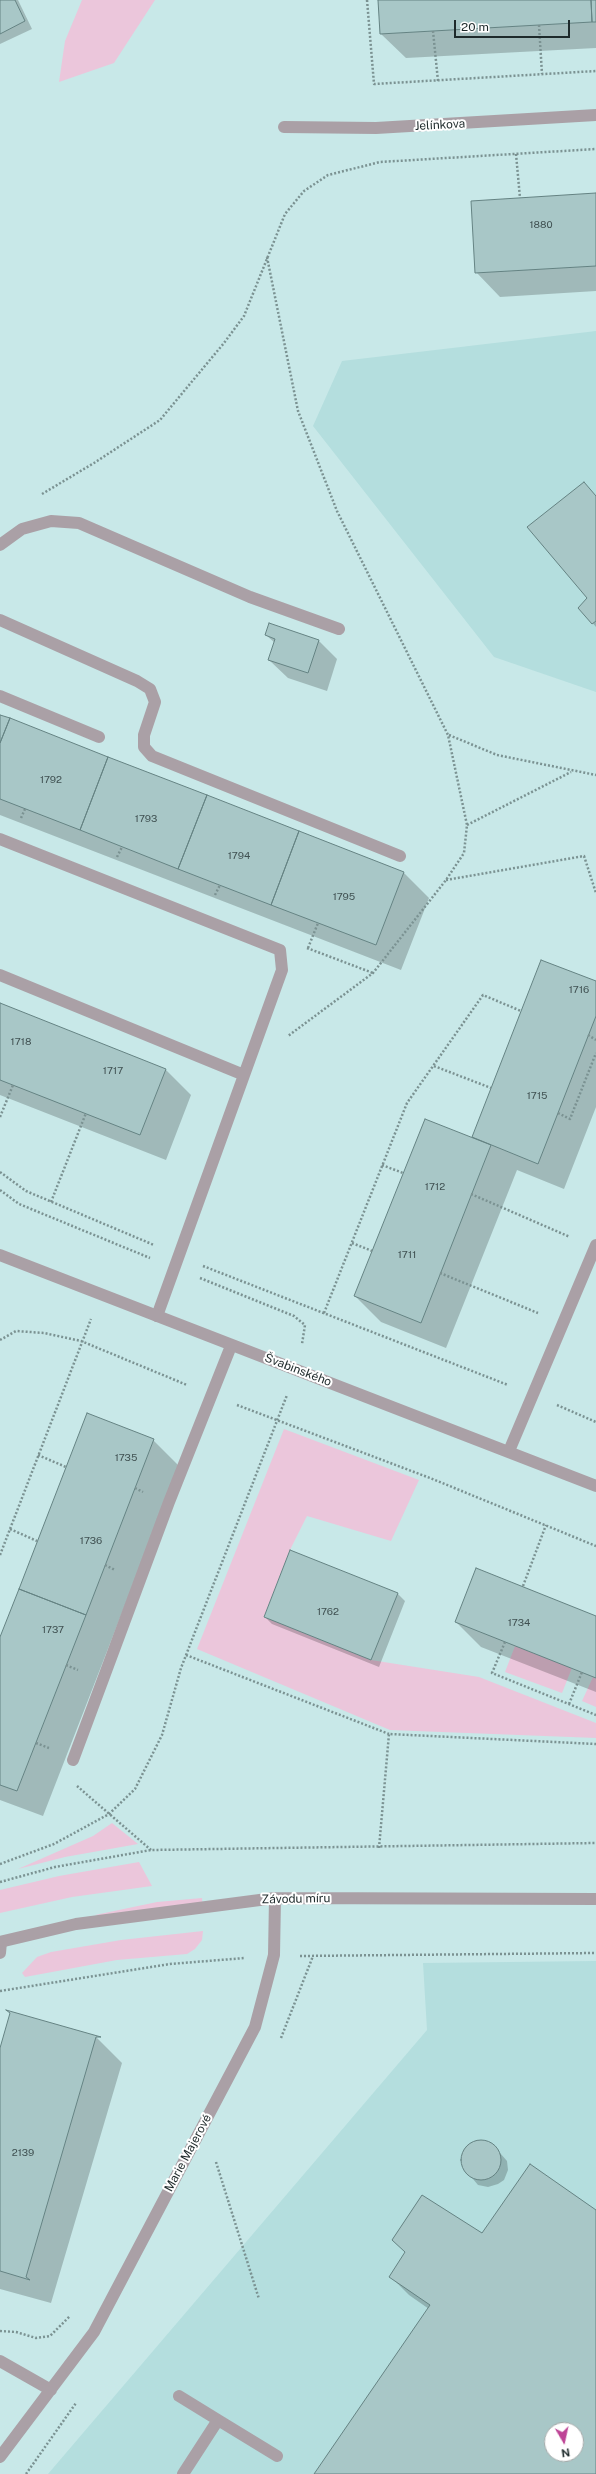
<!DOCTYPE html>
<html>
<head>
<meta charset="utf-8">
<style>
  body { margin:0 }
  #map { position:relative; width:596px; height:2474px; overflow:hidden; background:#c8e8e8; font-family:"Public Sans",sans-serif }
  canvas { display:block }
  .north { position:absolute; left:544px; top:2422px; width:40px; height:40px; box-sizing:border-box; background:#fff; border:1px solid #a5aaaa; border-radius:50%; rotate:171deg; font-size:11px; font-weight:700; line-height:16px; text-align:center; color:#1e2a2b }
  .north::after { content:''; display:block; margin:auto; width:14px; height:18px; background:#be4496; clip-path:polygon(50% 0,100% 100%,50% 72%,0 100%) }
  .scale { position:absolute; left:454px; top:20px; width:116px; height:18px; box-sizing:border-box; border:2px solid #1e2a2b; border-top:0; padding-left:5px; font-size:12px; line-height:14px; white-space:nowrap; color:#1e2a2b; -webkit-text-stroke:3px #fff; paint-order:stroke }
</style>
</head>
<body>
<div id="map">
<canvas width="596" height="2474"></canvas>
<div class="north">N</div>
<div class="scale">20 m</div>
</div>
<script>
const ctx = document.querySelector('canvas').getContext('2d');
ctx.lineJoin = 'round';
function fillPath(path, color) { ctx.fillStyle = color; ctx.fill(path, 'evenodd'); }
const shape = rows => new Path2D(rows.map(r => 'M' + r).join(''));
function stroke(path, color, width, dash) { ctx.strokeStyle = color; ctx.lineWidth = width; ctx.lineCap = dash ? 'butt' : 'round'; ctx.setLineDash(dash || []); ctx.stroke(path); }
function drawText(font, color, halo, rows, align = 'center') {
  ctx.font = font + ' "Public Sans",sans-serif'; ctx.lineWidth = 4; ctx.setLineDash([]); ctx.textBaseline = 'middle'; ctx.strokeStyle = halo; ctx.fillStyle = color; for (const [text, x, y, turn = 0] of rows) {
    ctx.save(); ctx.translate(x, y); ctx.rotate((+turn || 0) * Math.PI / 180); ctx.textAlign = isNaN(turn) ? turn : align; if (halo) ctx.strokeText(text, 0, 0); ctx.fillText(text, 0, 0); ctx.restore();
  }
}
fillPath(shape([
  [596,331,596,692,494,657,313,426,342,361],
  [596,1961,596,2474,48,2474,427,2030,423,1963],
  [552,2430,576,2430,576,2454,552,2454]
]), '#b4dede');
fillPath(shape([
  [82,0,155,0,114,63,59,82,65,41],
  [284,1429,419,1480,391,1541,307,1516,290,1550,264,1617,371,1660,479,1677,596,1723,596,1738,390,1730,197,1649],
  [515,1646,572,1668,562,1693,505,1672],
  [593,1677,596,1678,596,1707,582,1701],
  [112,1823,138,1844,65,1857,18,1869,93,1836],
  [139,1862,152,1886,72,1897,0,1913,0,1890,59,1876],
  [202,1898,203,1911,157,1915,95,1915,157,1902],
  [203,1931,202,1940,195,1949,187,1954,117,1960,25,1977,22,1973,37,1957,51,1952,121,1940]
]), '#ebc6db');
fillPath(shape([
  [0,0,18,0,32,29,0,44],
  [379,0,596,0,596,48,406,58,381,34],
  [596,195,596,291,500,297,476,272],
  [584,484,596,496,596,627,580,608,589,598],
  [266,635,318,640,337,659,327,691,288,678,269,660,275,643],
  [0,716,404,873,429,898,401,970,0,815],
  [542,961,596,982,596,1107,564,1189,517,1170,446,1348,381,1322,355,1296,472,1138],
  [0,1004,166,1070,191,1095,166,1160,0,1095],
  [153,1440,179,1466,43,1816,0,1800,0,1640],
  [291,1551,398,1594,405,1601,379,1667,272,1624,265,1617],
  [596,1616,596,1692,481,1647,456,1622],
  [96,2037,122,2063,51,2303,0,2289,0,2051],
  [477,2140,493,2145,507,2161,508,2170,504,2180,498,2184,488,2187,478,2185,462,2166,462,2155,467,2146],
  [596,2211,596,2474,315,2474,429,2309,409,2295,391,2277],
  [552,2430,576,2430,576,2454,552,2454]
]), '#0003');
const building = shape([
  [0,0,15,0,25,21,0,34,0,0],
  [378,0,591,0,592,22,380,34,378,0],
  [591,0,596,0,596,22,592,22,591,0],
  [596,193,596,266,475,273,471,201,596,193],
  [584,482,596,496,596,621,592,624,578,608,587,598,527,527,584,482],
  [269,623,319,640,308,673,268,660,275,639,265,635,269,623],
  [0,715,10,718,0,743,0,715],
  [10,718,108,757,80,830,0,799,0,743,10,718],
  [108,757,207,795,178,869,80,830,108,757],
  [207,795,299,831,271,905,178,869,207,795],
  [299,831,404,872,376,945,271,905,299,831],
  [541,960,596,981,596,1016,538,1164,472,1137,541,960],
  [0,1003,166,1069,140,1135,0,1080,0,1003],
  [425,1119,491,1145,421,1323,354,1296,425,1119],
  [87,1413,154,1439,86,1615,19,1589,87,1413],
  [290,1550,398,1593,371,1660,264,1617,290,1550],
  [476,1568,596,1616,596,1678,455,1622,476,1568],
  [19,1589,86,1615,17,1791,0,1785,0,1637,19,1589],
  [6,2010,101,2037,96,2037,26,2277,30,2280,0,2271,0,2048,10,2013,6,2010],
  '461 2160a20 20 0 1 1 40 0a20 20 0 1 1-40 0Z',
  [530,2164,596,2210,596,2474,314,2474,430,2305,389,2277,405,2252,392,2240,422,2195,482,2233,530,2164],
  [552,2430,576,2430,576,2454,552,2454,552,2430]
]);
fillPath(building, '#a8c7c7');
stroke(building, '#658383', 1);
stroke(shape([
  [367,0,374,84,596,71],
  [539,25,542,74],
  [433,31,438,81],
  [516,154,520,198],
  [267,257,298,411,337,511,448,735,467,825,464,853,446,880,373,973,288,1036],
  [42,494,94,463,160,420,224,343,244,316,285,214,304,191,328,175,380,162,596,149],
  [449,735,497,755,596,775],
  [21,818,25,809],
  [467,825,571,772],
  [117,857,122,847],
  [446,880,584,856,596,893],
  [215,895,220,885],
  [307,948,373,973],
  [308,948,318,923],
  [588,1035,596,1040],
  [434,1066,491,1088],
  [558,1113,570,1119,596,1053],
  [0,1117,13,1085],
  [382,1165,403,1173],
  [0,1172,26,1191,154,1245],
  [0,1190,19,1204,150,1258],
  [471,1194,570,1237],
  [51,1202,86,1113],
  [352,1243,372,1251],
  [203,1266,508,1385],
  [440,1273,538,1313],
  [200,1278,294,1316,305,1325,302,1344],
  [324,1313,407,1103,483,995,521,1011],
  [0,1340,16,1331,44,1333,81,1341,187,1385],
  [237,1405,430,1478,596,1546],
  [557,1405,596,1422],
  [38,1455,66,1467],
  [135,1488,143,1492],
  [10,1529,37,1541],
  [0,1555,91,1319],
  [105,1565,115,1570],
  [523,1586,546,1525],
  [505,1642,492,1673,596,1715],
  [186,1655,389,1734],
  [66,1665,78,1670],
  [569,1704,582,1672],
  [36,1743,49,1748],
  [77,1786,151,1850],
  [379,1848,389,1734,596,1744],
  [0,1864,54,1844,109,1814,135,1789,162,1735,181,1668,287,1395],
  [0,1882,55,1867,151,1850,596,1843],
  [300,1956,596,1953],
  [0,1991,170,1964,245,1958],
  [281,2038,313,1956],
  [216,2162,259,2299],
  [0,2331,16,2332,36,2338,50,2336,70,2316],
  [26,2474,76,2403]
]), '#7b9292', 2.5, [2, 2]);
stroke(shape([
  [0,545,22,529,51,521,79,523,250,597,339,629],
  [0,620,137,681,150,689,155,702,144,735,144,747,152,756,400,856],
  [0,696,99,737],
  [0,839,280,950,282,970,157,1316],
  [0,975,244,1075],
  [0,1953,1,1942],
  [179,2396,218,2420,183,2474],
  [218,2420,277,2456]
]), '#aaa0a6', 12);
stroke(shape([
  [284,127,376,128,596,115],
  [0,1255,596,1486],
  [509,1451,596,1245],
  [73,1760,169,1502,231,1346],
  [0,1942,76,1924,275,1898,596,1899],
  [0,2361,51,2390],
  [0,2457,94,2332,255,2027,274,1955,275,1898]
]), '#aaa0a6', 12);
drawText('10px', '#405152', null, [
  ["1880",541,225],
  ["1792",51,780],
  ["1793",146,819],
  ["1794",239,856],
  ["1795",344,897],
  ["1716",579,990],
  ["1718",21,1042],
  ["1717",113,1071],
  ["1715",537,1096],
  ["1712",435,1187],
  ["1711",407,1255],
  ["1735",126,1458],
  ["1736",91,1541],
  ["1762",328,1612],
  ["1734",519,1623],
  ["1737",53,1630],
  ["2139",23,2153]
]);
drawText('12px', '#1e2a2b', '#fff', [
  ["Jelínkova",440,125,-3],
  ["Švabinského",298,1370,21],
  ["Závodu míru",296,1899,-1],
  ["Marie Majerové",188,2153,-62]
]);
</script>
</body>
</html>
